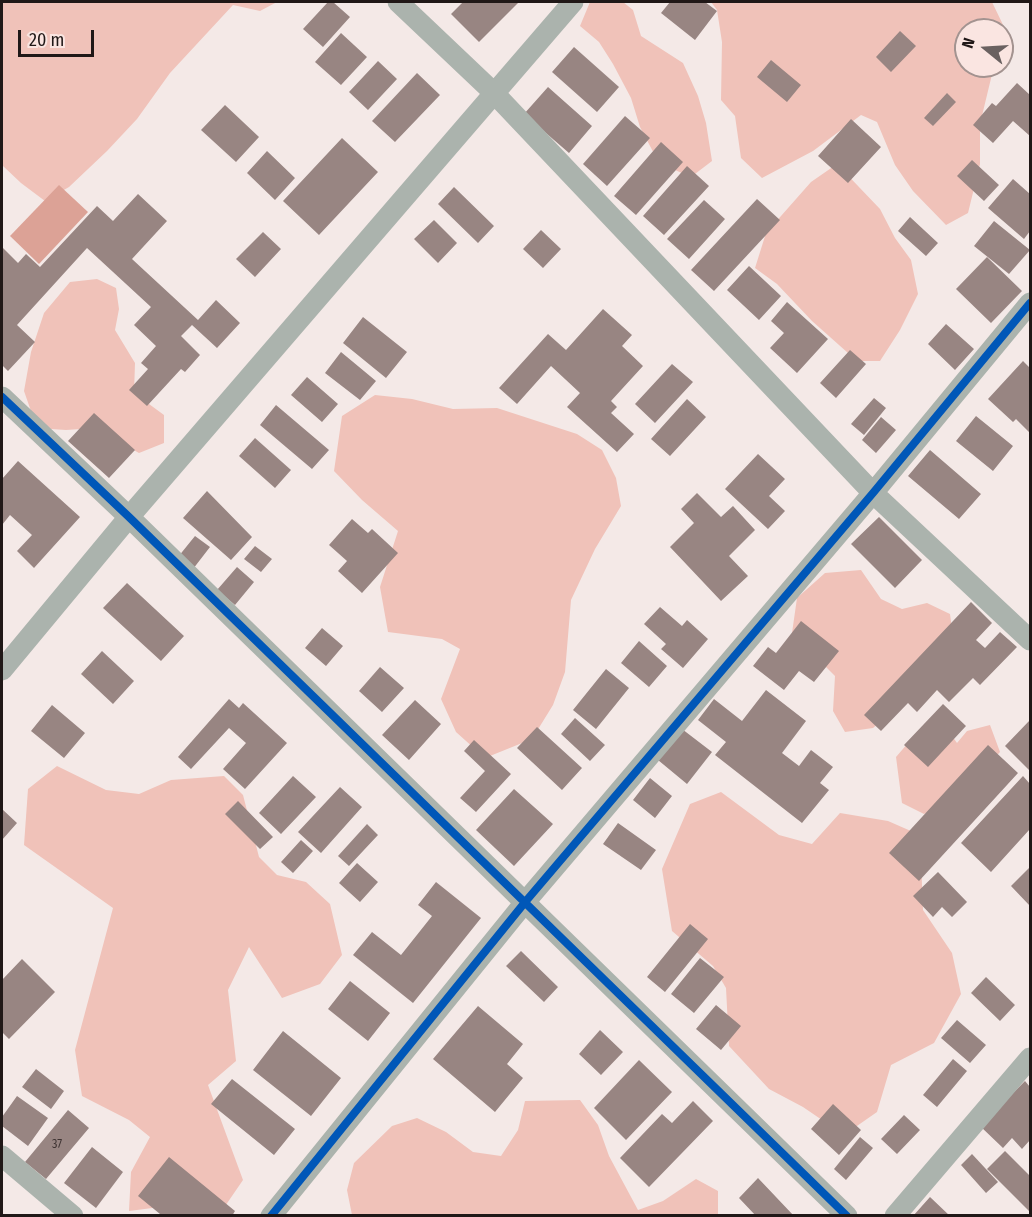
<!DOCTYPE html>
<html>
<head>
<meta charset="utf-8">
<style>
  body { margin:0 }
  #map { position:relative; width:1032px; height:1217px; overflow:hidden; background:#f4e9e7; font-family:"Fira Sans Condensed",sans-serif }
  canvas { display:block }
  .frame { position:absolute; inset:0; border:3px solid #201817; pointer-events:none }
  .north { position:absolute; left:954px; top:18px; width:60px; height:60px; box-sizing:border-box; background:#fae5e1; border:2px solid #a39390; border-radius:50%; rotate:288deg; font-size:16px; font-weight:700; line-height:24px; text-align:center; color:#201817 }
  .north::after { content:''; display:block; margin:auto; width:21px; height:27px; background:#6a6160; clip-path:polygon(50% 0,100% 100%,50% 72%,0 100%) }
  .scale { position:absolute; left:18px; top:30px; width:76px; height:27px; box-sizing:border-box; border:3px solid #201817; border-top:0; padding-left:8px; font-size:18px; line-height:21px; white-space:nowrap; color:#201817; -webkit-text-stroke:4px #fae5e1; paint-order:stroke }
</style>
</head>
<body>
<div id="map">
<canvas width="1032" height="1217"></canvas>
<div class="frame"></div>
<div class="north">N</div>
<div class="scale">20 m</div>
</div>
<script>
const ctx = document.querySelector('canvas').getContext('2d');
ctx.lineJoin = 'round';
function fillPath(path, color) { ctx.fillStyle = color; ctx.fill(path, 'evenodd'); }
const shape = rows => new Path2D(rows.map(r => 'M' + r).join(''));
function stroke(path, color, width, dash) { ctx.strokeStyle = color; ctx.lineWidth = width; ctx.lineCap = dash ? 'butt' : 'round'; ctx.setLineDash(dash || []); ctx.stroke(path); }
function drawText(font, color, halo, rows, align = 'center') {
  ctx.font = font + ' "Fira Sans Condensed",sans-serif'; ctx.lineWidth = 6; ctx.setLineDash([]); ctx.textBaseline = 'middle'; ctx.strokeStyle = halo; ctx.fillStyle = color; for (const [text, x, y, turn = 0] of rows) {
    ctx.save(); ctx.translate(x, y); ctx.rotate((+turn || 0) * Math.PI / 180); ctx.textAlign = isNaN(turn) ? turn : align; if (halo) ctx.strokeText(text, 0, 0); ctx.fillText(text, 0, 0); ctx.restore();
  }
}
fillPath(shape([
  [2,2,277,2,260,11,233,5,170,73,137,119,107,151,69,187,45,201,21,183,3,166,2,161],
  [590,2,623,2,633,10,641,36,683,63,698,96,706,123,712,161,691,177,659,163,640,127,631,98,613,64,599,42,580,26],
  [711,2,992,2,1005,29,1002,39,1002,30,966,30,966,66,994,66,980,124,980,164,968,213,946,225,913,191,895,165,877,122,861,115,813,151,762,178,741,158,735,116,721,100,722,42,717,10],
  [837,164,880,209,895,238,911,260,918,294,900,330,880,361,857,361,812,321,777,284,755,268,766,233,811,182],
  [97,279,116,288,119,309,115,330,135,363,134,393,164,415,164,443,139,453,95,428,66,430,51,429,32,414,24,391,31,352,44,313,70,282],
  [375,395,412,399,453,409,497,408,577,434,602,450,616,478,621,506,595,549,571,600,565,672,553,705,532,739,485,758,456,732,441,699,460,649,442,639,388,632,380,587,398,531,362,500,334,471,342,416],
  [861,570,881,599,902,609,927,603,950,614,954,645,902,704,873,728,845,732,833,711,835,676,792,633,797,598,825,573],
  [990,725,1000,752,958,798,924,814,902,803,896,757,921,728,945,726,957,743,967,731],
  [57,766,106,790,139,794,171,780,224,776,243,795,259,857,277,875,306,882,330,904,342,955,320,984,282,998,249,947,228,990,236,1061,208,1085,243,1180,219,1215,160,1207,129,1211,131,1172,150,1137,129,1120,82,1096,75,1050,113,908,24,845,28,789],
  [721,792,779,835,812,844,840,813,888,821,920,835,923,910,952,953,961,994,934,1043,891,1065,877,1112,844,1135,803,1107,769,1089,729,1046,726,988,713,966,672,931,662,869,690,804],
  [580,1100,598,1125,609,1156,638,1210,663,1201,696,1179,718,1191,718,1215,352,1215,347,1190,354,1163,392,1126,417,1118,446,1132,473,1152,501,1156,518,1130,525,1101]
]), '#f0c2b9');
fillPath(shape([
  [59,185,88,212,39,264,10,236]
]), '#dca296');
fillPath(shape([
  [328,2,333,2,350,17,323,47,303,29],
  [463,2,519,2,479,42,451,14],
  [670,2,705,2,717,11,695,40,661,13],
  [900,31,916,46,891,72,876,57],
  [341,33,367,57,341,85,315,62],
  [574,47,619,87,597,112,552,72],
  [771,60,801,85,787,102,757,77],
  [378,61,397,79,368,110,349,92],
  [417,73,440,95,395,142,372,121],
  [1017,83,1030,95,1030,136,1013,121,993,143,973,125,992,103,996,106],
  [548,87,592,126,569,153,524,114],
  [947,93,956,102,933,126,924,118],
  [225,105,259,137,236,162,201,130],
  [625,116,650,138,607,186,583,164],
  [851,119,881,147,848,183,818,156],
  [342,138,378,172,319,235,283,201],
  [661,142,683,162,636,215,614,196],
  [267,151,295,178,275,200,247,173],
  [972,160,999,185,984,201,957,176],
  [687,166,709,186,664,235,643,216],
  [1013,179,1030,194,1030,231,1024,239,988,208],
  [454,187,494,226,478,243,438,204],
  [138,194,167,221,132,259,198,320,216,300,240,323,217,348,192,325,181,336,200,355,185,372,181,369,147,406,129,390,148,369,141,363,156,346,134,325,151,307,87,248,17,325,35,342,8,371,2,365,2,247,18,263,26,254,40,267,97,206,113,221],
  [757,199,780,220,714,291,691,270],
  [704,200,725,219,689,259,667,239],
  [910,217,938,243,926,256,898,231],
  [434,220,457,243,438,263,414,239],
  [994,221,1030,250,1009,274,974,246],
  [541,230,561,249,543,268,523,249],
  [263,232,281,249,255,277,236,259],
  [987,257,1022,291,991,323,956,289],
  [749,266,781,296,759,320,727,290],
  [787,302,828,339,797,373,770,348,784,333,771,321],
  [603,309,632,335,622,346,643,366,611,401,617,407,611,413,634,434,617,452,567,407,580,393,551,366,517,404,499,388,548,334,566,350],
  [363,317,407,352,386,378,343,343],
  [946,324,974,349,955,370,928,344],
  [850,350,866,364,836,398,820,383],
  [341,352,376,381,360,400,325,373],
  [1023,361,1030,368,1030,433,1016,419,1013,422,988,399],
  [672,364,693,382,655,423,635,404],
  [307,377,338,404,322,422,291,395],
  [874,398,886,408,864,435,851,424],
  [687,399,706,417,670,456,651,439],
  [276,405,329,450,312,469,260,425],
  [94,413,135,450,109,478,68,441],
  [976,416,1013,446,993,471,956,441],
  [881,417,896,430,876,453,862,440],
  [255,438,291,470,275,488,239,456],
  [930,450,981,494,959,519,908,476],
  [758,454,785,479,769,496,785,511,768,529,725,489],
  [18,461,80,517,34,568,17,551,32,535,10,515,2,525,2,479],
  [207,491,252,537,231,560,183,518],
  [697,493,721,517,733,506,755,530,729,556,748,576,721,601,670,547,694,523,681,509],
  [879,517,922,560,895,588,851,544],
  [352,519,368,533,372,529,398,553,362,593,338,571,347,561,329,545],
  [195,536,210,547,193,569,178,557],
  [255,546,272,559,261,572,244,559],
  [237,567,254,582,235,605,217,590],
  [127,583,184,636,161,661,103,608],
  [971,602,992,623,976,640,985,648,1000,632,1017,647,980,685,973,678,949,702,937,690,917,712,908,703,881,731,864,715],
  [660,607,682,626,687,620,708,639,683,668,661,649,666,644,644,624],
  [801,621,839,651,814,682,799,671,784,690,753,666,768,647,776,653],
  [322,628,343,646,326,666,305,648],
  [639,641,667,666,649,687,621,663],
  [102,651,134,681,113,704,81,674],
  [380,667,404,688,382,712,359,691],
  [606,669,629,688,596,729,573,710],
  [766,690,806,721,782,753,799,766,811,750,833,767,820,783,829,790,802,823,715,755,726,742,698,720,714,699,742,721],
  [229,699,239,708,243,703,287,743,245,789,223,769,246,743,229,728,191,769,178,757],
  [415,700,441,724,409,760,382,735],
  [943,704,966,726,928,767,904,745],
  [52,705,85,733,64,758,31,731],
  [575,718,605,745,590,761,561,734],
  [1030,720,1030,771,1005,746],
  [537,727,582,768,562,790,517,748],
  [682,729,712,752,687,784,658,760],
  [474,740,511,774,476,812,460,798,485,771,464,751],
  [988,745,1018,773,919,881,889,853],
  [293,776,316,797,281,834,259,813],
  [1023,776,1030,784,1030,829,991,872,961,843],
  [650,778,672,796,655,818,633,800],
  [340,787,362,807,321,853,298,832],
  [514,789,553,824,514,866,476,830],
  [238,801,273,837,260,849,225,814],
  [2,809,17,823,2,840],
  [618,823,656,850,641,870,603,844],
  [367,824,378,835,349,866,338,856],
  [301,840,313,851,293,873,281,862],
  [357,863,378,882,360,902,339,883],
  [1030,867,1030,906,1011,886],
  [938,872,967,902,952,917,942,907,933,917,913,896],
  [436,882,481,918,413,1003,353,955,372,932,401,955,432,916,418,905],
  [690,924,708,939,665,992,647,977],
  [521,951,558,987,544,1002,506,966],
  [700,958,724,977,694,1013,671,994],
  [22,959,55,992,9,1039,2,1032,2,980],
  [986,977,1015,1005,1000,1021,971,993],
  [350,981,390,1013,368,1041,328,1009],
  [716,1005,741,1026,721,1050,696,1029],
  [478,1006,523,1044,507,1064,523,1078,495,1112,433,1059],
  [957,1020,986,1045,970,1063,941,1038],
  [600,1030,623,1052,601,1075,579,1054],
  [283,1031,341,1078,311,1116,253,1070],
  [953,1059,967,1071,937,1107,923,1095],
  [639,1060,672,1092,626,1140,594,1108],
  [36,1069,64,1091,51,1109,22,1087],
  [232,1079,295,1129,274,1155,211,1104],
  [1025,1081,1030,1087,1030,1140,1022,1149,1012,1138,1003,1148,980,1126],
  [17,1096,48,1118,28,1146,2,1126,2,1117],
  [693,1101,713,1121,649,1187,620,1158,662,1114,672,1123],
  [833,1104,861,1130,839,1155,811,1129],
  [68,1110,89,1128,46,1179,25,1162],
  [904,1115,920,1130,897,1154,881,1139],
  [860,1137,873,1148,846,1180,834,1169],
  [92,1147,123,1172,96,1208,64,1183],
  [1005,1151,1030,1176,1030,1212,987,1169],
  [972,1154,998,1182,986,1193,961,1165],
  [169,1157,235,1211,232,1216,159,1216,160,1214,138,1196],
  [758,1178,794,1216,756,1216,739,1198],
  [930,1197,950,1216,913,1216]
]), '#988582');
stroke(shape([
  [398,2,493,92,873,493,1030,640],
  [2,397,129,517,847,1216],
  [2,670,129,517,573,2],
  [2,1156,73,1216],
  [271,1216,526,901,873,493,1030,303],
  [895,1216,1030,1058]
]), '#abb3ad', 21);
stroke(shape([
  [2,397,129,517,847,1216],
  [271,1216,526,901,873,493,1030,303]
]), '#0057b8', 8);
drawText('12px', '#3e3332', null, [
  ["37",57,1145]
]);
</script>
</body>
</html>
